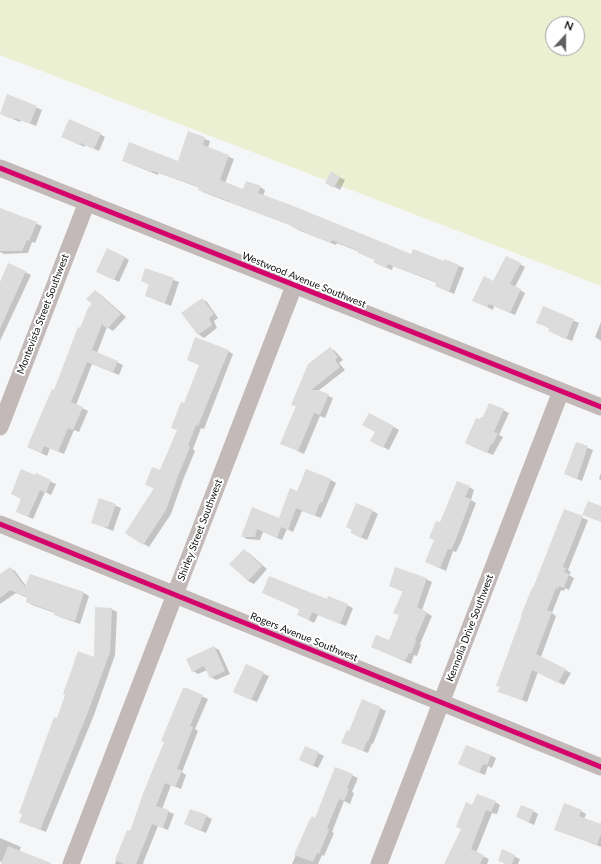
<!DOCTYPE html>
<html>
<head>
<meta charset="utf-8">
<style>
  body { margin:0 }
  #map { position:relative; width:601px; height:864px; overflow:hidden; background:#f5f6f7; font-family:Lato,sans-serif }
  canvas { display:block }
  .north { position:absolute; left:545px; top:16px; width:40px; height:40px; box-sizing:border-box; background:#fff; border:1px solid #9e9f9f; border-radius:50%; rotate:21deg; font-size:11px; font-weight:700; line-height:16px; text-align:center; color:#0d0e0f }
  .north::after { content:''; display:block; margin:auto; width:14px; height:18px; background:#5e5f60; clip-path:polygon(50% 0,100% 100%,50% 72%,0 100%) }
</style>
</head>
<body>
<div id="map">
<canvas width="601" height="864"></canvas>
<div class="north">N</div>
</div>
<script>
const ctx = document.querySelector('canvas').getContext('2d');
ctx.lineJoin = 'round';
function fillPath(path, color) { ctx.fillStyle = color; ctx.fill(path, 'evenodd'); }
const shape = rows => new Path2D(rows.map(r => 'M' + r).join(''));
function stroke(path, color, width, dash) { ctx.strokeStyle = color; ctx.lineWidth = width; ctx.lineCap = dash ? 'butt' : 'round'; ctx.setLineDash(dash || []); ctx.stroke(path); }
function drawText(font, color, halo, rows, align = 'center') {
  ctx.font = font + ' Lato,sans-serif'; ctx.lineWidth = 4; ctx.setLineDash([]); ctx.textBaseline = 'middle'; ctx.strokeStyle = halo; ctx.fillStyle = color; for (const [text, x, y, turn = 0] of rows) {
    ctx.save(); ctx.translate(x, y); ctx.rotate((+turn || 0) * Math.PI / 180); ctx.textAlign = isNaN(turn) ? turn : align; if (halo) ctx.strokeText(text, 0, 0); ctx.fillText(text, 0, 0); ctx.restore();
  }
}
fillPath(shape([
  [0,0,601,0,601,286,0,55],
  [553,24,577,24,577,48,553,48]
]), '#ecf0d3');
fillPath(shape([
  [8,95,42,110,36,126,21,120,20,122,1,114],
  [189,133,210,141,208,148,234,159,225,183,244,190,260,187,265,190,263,196,412,255,444,263,445,260,464,268,454,294,436,286,437,283,393,266,392,270,380,265,375,260,359,253,360,252,337,243,336,245,298,230,293,226,205,193,199,190,200,188,159,173,158,175,128,163,178,162],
  [100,134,105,137,99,151,85,145,85,147,67,139],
  [331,173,345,180,340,190,326,182],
  [0,209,42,226,35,243,32,242,28,253,4,254,0,252],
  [124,257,129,260,119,282,103,274],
  [520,264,525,267,515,287,525,293,515,315,494,306,493,310,479,303,494,282],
  [146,270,179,282,171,306,146,296,150,285,142,281],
  [25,272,31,275,0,341,0,284],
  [95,291,100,294,126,317,113,331,107,327,97,353,123,365,119,375,92,364,76,405,88,411,79,432,74,430,64,454,50,448,47,456,28,447,55,391,81,330,93,304],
  [202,299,207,302,218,318,214,321,217,328,204,338,198,334],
  [544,308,579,323,572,341,555,334,550,329,543,325],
  [601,322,601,341,595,337],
  [330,348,335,351,343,360,339,363,345,370,318,391,333,398,325,418,320,416,304,454,287,446,297,407,293,405],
  [228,351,233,354,204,429,201,428,193,449,195,451,183,480,171,514,149,547,144,544,155,489,147,485,160,471,178,430,184,405],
  [503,410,509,413,499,435,503,437,493,455,471,446,480,421],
  [394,427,399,430,389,450,372,441],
  [576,443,593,450,582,481,565,474],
  [601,473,601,480,599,479],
  [36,475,56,484,51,495,45,492,33,519,22,514,22,499,12,494],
  [331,480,336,483,321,518,302,511,293,532,287,529,282,540,263,532,260,540,247,539,242,536,253,508,279,519,298,492],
  [469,487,474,490,471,500,476,503,461,542,456,552,453,551,446,571,426,562,441,524],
  [100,499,121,508,113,531,92,522],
  [564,510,588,520,568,570,571,572,569,575,574,578,569,590,565,588,564,591,561,590,552,613,556,616,541,657,571,673,564,685,538,672,527,702,505,694,534,590],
  [373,511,378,514,367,540,357,536,352,530,347,527],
  [244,550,249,553,267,569,254,584,248,581,231,564],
  [10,568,15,571,26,586,30,575,84,593,89,596,80,624,60,617,55,614,55,613,32,605,27,602,28,598,16,593,0,604,0,575],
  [426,579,432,582,422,610,432,616,420,644,421,645,417,656,414,655,411,664,372,647,390,641,400,615,404,592,390,586],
  [263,593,327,600,347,605,353,608,346,626,318,615,314,623,299,615,301,610],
  [111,609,117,612,115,655,94,715,46,832,26,824,58,719,67,695,95,658],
  [214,647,219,650,230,674,216,680,211,677,207,670,198,674,193,671],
  [246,666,269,676,257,702,240,695],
  [184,688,208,699,195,729,198,731,182,772,186,775,181,789,171,785,162,809,174,814,168,830,158,826,143,863,144,864,115,864,128,831,130,832,165,742,162,741],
  [380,708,386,711,373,744,372,743,368,753,348,745,350,732],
  [318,753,324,756,318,768,306,762],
  [490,755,496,758,492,768,488,766,485,775,459,764],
  [336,768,358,778,352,792,354,793,350,804,344,801,332,832,334,833,331,840,324,856,322,855,318,864,292,864,310,822,316,819],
  [495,802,500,805,497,814,492,813,476,853,489,859,487,864,445,864,473,807],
  [533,811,538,814,534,825,517,817],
  [581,811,586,814,584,819,600,825,601,822,601,847,555,829],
  [206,816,212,819,206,833,185,824],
  [0,838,21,847,19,852,48,864,4,864,0,861],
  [503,851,520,859,518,864,506,864,499,860]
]), '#0003');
fillPath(shape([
  [7,94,37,106,30,124,15,118,14,120,0,114],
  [69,119,101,133,94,149,80,143,79,145,61,137],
  [188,131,205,137,203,145,229,155,220,180,243,189,246,181,261,186,258,193,291,205,411,254,413,249,444,261,445,259,459,265,449,292,435,286,436,282,388,264,386,268,373,262,375,260,358,253,359,251,332,240,331,243,292,227,292,226,228,202,229,201,198,190,199,187,153,171,152,172,122,161,129,142,178,161],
  [331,171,340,177,334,188,325,183],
  [0,208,37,222,29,241,27,240,22,251,0,251],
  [107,248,125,257,114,280,96,272],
  [506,256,521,263,510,284,521,289,510,313,489,304,487,307,472,301,484,276,493,281],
  [8,263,26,271,0,329,0,282],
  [145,268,174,278,165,303,145,296,149,284,141,281],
  [95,290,121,314,107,329,102,324,92,350,118,361,113,372,87,362,71,402,83,407,73,430,68,428,58,452,44,446,41,453,27,447,52,389,54,390,78,327,80,328,88,308,92,304,86,299],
  [202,298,214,314,209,318,212,325,198,335,181,313],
  [543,306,574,319,566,339,548,331,550,328,536,323],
  [195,337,229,350,198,426,196,425,188,446,190,447,178,476,166,510,143,545,125,533,154,488,145,485,152,467,160,470,177,430,171,428,181,402,184,403,199,365,187,360],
  [330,347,338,357,335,360,340,367,311,390,317,390,329,394,320,415,314,413,298,451,280,444,296,406,291,405,308,364],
  [489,403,504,409,494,432,498,433,493,444,491,444,487,453,465,443,476,418,480,419,481,417,483,417],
  [369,413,394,426,383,448,370,441,375,432,362,425],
  [576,442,588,446,577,479,564,474],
  [21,469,35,475,36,473,51,480,46,493,40,490,28,517,16,512,21,498,11,494],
  [306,469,331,479,322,503,320,502,315,516,296,508,288,530,281,527,277,538,257,529,255,537,241,537,252,507,279,518,290,488,297,491],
  [457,481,470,486,465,497,471,499,456,539,451,550,448,549,440,568,425,562,434,540,429,538,436,521,440,522],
  [99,498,116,504,108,527,104,527,91,523],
  [588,501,601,506,601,522,582,515],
  [356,503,373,510,361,538,351,533,351,529,346,527],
  [564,509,583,516,563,567,566,568,564,572,569,574,564,588,559,586,558,589,556,588,547,610,552,612,536,654,566,669,558,683,532,670,522,700,498,692,500,687,496,686,522,615,521,615,532,588,533,588],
  [244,549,262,566,248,581,229,564],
  [10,567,25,587,30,574,84,592,75,621,54,615,54,612,26,602,27,597,10,590,0,598,0,574],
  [395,567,427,578,417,607,427,612,415,640,416,641,411,654,409,653,405,661,371,647,376,635,389,640,399,615,393,613,403,591,389,586],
  [269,576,327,599,328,596,348,604,340,624,312,612,309,620,297,615,300,609,262,593],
  [95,607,112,608,110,652,88,712,40,830,19,822,22,815,19,813,54,717,57,718,65,695,63,694,78,651,94,657],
  [214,646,225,671,210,678,204,666,192,672,186,659],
  [246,664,264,672,251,700,233,692],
  [183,688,187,688,203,695,190,726,193,727,177,769,182,771,175,787,165,783,156,806,169,810,163,828,152,824,136,864,124,864,115,860,127,830,130,831,144,791,164,742,161,741],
  [362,699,381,707,368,742,367,741,363,751,341,743,347,730,349,731],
  [466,745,491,755,487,765,483,764,479,773,458,764],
  [305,746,319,752,313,766,299,760],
  [335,767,353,774,347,788,349,789,344,801,339,799,327,828,329,829,326,837,319,854,317,853,313,862,294,855,309,821,312,816,315,818],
  [477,794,496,801,491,812,486,810,471,849,484,855,480,864,444,864,461,829,456,827,466,802,472,805],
  [564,803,582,810,579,816,601,824,601,834,597,845,554,830],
  [521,805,534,810,529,822,516,817],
  [190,809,207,815,201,830,184,824],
  [8,846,51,863,51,864,1,864],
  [502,849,515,855,512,864,506,864,498,861]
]), '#dddcdc');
stroke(shape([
  [0,168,601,407],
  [0,427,87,202],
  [0,524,601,767],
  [71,864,294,286],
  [379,864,561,391]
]), '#c2b9b8', 17);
stroke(shape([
  [0,168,601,407],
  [0,524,601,767]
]), '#d6006c', 5);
drawText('10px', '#0d0e0f', '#fff', [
  ["Westwood Avenue Southwest",304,280,22],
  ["Montevista Street Southwest",43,314,-69],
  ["Shirley Street Southwest",200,530,-69],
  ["Kennolia Drive Southwest",470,628,-69],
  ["Rogers Avenue Southwest",304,637,22]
]);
</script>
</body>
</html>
